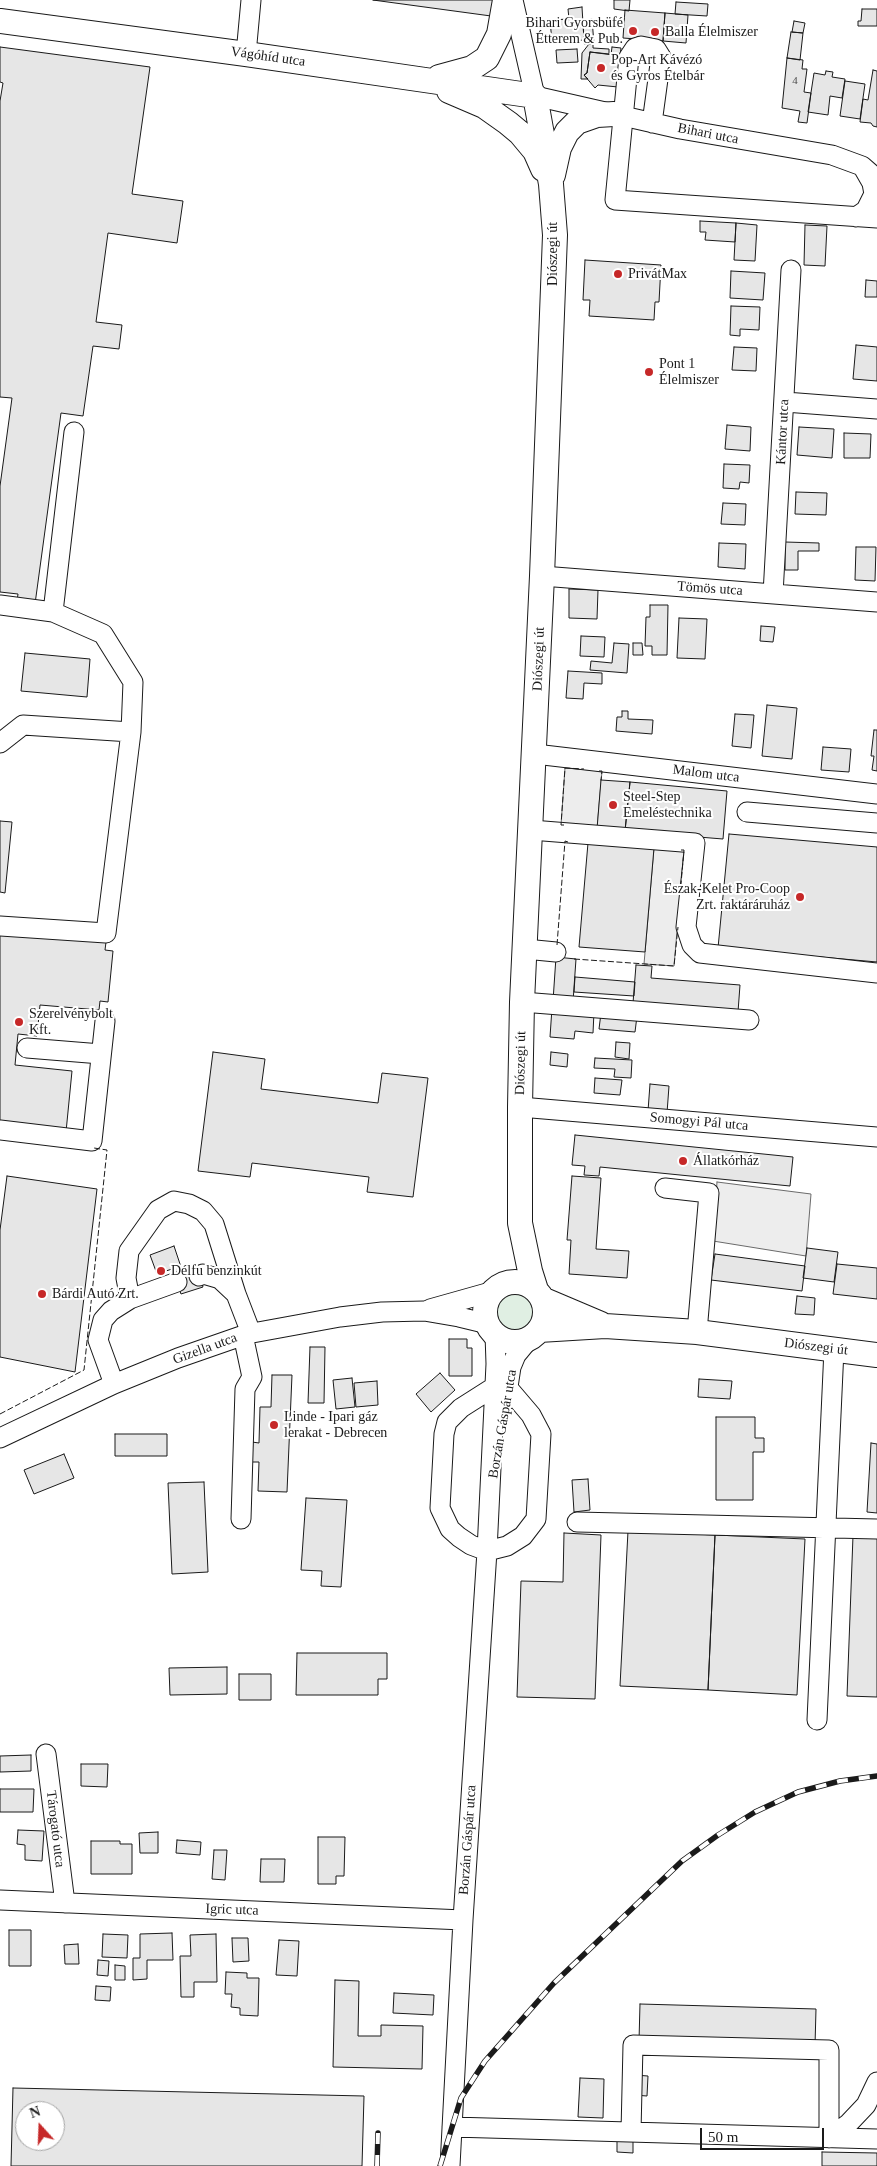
<!DOCTYPE html>
<html>
<head>
<meta charset="utf-8">
<style>
  body { margin:0 }
  #map { position:relative; width:877px; height:2166px; overflow:hidden; background:#fff; font-family:Georgia,serif }
  canvas { display:block }
  .north { position:absolute; left:15px; top:2101px; width:50px; height:50px; box-sizing:border-box; background:#fff; border:1px solid #a3a3a3; border-radius:50%; rotate:340deg; font-size:14px; font-weight:700; line-height:20px; text-align:center; color:#1a1a1a }
  .north::after { content:''; display:block; margin:auto; width:18px; height:22px; background:#c62828; clip-path:polygon(50% 0,100% 100%,50% 72%,0 100%) }
  .scale { position:absolute; left:700px; top:2128px; width:124px; height:22px; box-sizing:border-box; border:2px solid #1a1a1a; border-top:0; padding-left:6px; font-size:15px; line-height:18px; white-space:nowrap; color:#1a1a1a; -webkit-text-stroke:4px #fff; paint-order:stroke }
</style>
</head>
<body>
<div id="map">
<canvas width="877" height="2166"></canvas>
<div class="north">N</div>
<div class="scale">50 m</div>
</div>
<script>
const ctx = document.querySelector('canvas').getContext('2d');
ctx.lineJoin = 'round';
function fillPath(path, color) { ctx.fillStyle = color; ctx.fill(path, 'evenodd'); }
const shape = rows => new Path2D(rows.map(r => 'M' + r).join(''));
function stroke(path, color, width, dash) { ctx.strokeStyle = color; ctx.lineWidth = width; ctx.lineCap = dash ? 'butt' : 'round'; ctx.setLineDash(dash || []); ctx.stroke(path); }
function drawText(font, color, halo, rows, align = 'center') {
  ctx.font = font + ' Georgia,serif'; ctx.lineWidth = 4; ctx.setLineDash([]); ctx.textBaseline = 'middle'; ctx.strokeStyle = halo; ctx.fillStyle = color; for (const [text, x, y, turn = 0] of rows) {
    ctx.save(); ctx.translate(x, y); ctx.rotate((+turn || 0) * Math.PI / 180); ctx.textAlign = isNaN(turn) ? turn : align; if (halo) ctx.strokeText(text, 0, 0); ctx.fillText(text, 0, 0); ctx.restore();
  }
}
const green = shape([
  '496 1312a20 20 0 1 1 40 0a20 20 0 1 1-40 0Z'
]);
fillPath(green, '#e0efe3');
stroke(green, '#6a6a6a', 1);
const parking = shape([
  [565,768,602,771,597,829,561,825,565,768],
  [654,848,684,850,674,966,644,964,654,848],
  [717,1182,811,1194,806,1256,713,1241,717,1182]
]);
fillPath(parking, '#ededed');
stroke(parking, '#6a6a6a', 1);
const building = shape([
  [373,0,493,0,491,16,373,0],
  [614,0,630,0,629,11,614,9,614,0],
  [676,2,708,4,707,16,675,14,676,2],
  [582,7,584,40,552,42,550,20,569,19,568,9,582,7],
  [862,9,877,9,877,26,858,26,858,21,861,21,862,9],
  [625,10,665,13,663,41,623,38,625,10],
  [665,13,688,15,686,43,663,41,665,13],
  [592,19,594,44,584,44,583,20,592,19],
  [794,21,805,23,803,33,792,32,794,21],
  [791,32,803,33,800,60,787,58,791,32],
  [589,44,593,44,593,48,609,49,609,54,590,52,587,73,584,75,588,79,581,79,582,53,589,44],
  [0,47,150,67,132,194,183,201,177,243,108,233,96,322,122,325,119,349,93,346,83,416,61,413,35,604,17,601,18,594,0,592,0,486,12,398,0,397,0,101,3,83,0,82,0,47],
  [612,47,621,48,620,56,611,55,612,47],
  [577,49,578,62,557,63,556,50,577,49],
  [590,52,621,56,618,87,598,85,595,88,584,75,587,73,590,52],
  [787,58,803,60,802,69,807,69,804,92,811,93,807,123,798,122,800,111,782,108,787,58],
  [873,70,877,71,877,127,873,126,871,123,860,122,863,99,868,100,873,70],
  [826,71,833,72,832,77,845,79,842,98,830,96,828,115,808,112,814,73,825,75,826,71],
  [845,81,865,84,860,119,840,116,845,81],
  [700,221,736,223,735,242,705,240,706,232,700,232,700,221],
  [736,223,757,225,755,261,734,260,736,223],
  [805,225,827,226,825,266,804,265,805,225],
  [585,260,661,265,659,302,655,302,654,320,589,316,590,300,583,300,585,260],
  [731,271,765,273,763,300,730,298,731,271],
  [866,280,877,281,877,297,865,297,866,280],
  [731,306,760,307,759,330,740,329,740,336,730,335,731,306],
  [856,345,877,347,877,381,853,379,856,345],
  [734,347,757,348,756,371,732,370,734,347],
  [727,425,751,427,750,451,725,449,727,425],
  [799,427,834,429,832,458,797,455,799,427],
  [844,433,871,434,870,458,844,458,844,433],
  [724,464,750,465,749,483,740,482,739,489,723,488,724,464],
  [796,492,827,493,826,515,795,514,796,492],
  [723,503,746,504,745,525,721,524,723,503],
  [785,542,819,543,819,551,798,551,798,570,785,570,785,542],
  [719,543,746,544,745,569,718,567,719,543],
  [856,547,876,547,875,581,855,580,856,547],
  [569,589,598,590,597,619,569,618,569,589],
  [650,605,668,605,667,655,652,655,652,646,645,646,646,617,650,617,650,605],
  [679,618,707,619,705,659,677,658,679,618],
  [761,626,775,627,773,642,760,641,761,626],
  [581,636,605,637,604,657,580,656,581,636],
  [614,643,629,644,627,673,590,670,591,661,612,663,614,643],
  [633,643,642,643,643,655,633,655,633,643],
  [25,653,90,659,87,697,21,691,25,653],
  [568,671,602,673,602,684,584,683,583,699,566,698,568,671],
  [767,705,797,708,792,759,762,756,767,705],
  [622,711,628,711,628,719,653,720,652,734,616,731,617,717,622,717,622,711],
  [735,714,754,715,751,748,732,746,735,714],
  [874,730,877,730,877,771,872,770,874,756,871,756,874,730],
  [823,747,851,749,849,772,821,770,823,747],
  [601,780,630,782,625,831,597,829,601,780],
  [630,782,727,791,723,839,625,831,630,782],
  [0,821,12,822,5,893,0,892,0,821],
  [729,834,877,847,877,962,718,948,729,834],
  [588,843,654,848,645,952,579,947,588,843],
  [0,932,106,942,105,950,113,951,108,1002,100,1001,99,1010,40,1005,37,1036,18,1034,15,1065,72,1071,66,1132,0,1126,0,932],
  [556,957,576,959,573,1002,553,1001,556,957],
  [636,965,652,966,651,978,740,985,738,1012,633,1003,636,965],
  [575,977,635,982,634,996,574,992,575,977],
  [552,1008,594,1012,593,1033,575,1031,574,1039,550,1037,552,1008],
  [601,1013,637,1016,635,1032,599,1029,601,1013],
  [616,1042,630,1043,629,1059,615,1057,616,1042],
  [213,1052,265,1059,261,1089,378,1103,382,1073,428,1078,413,1197,367,1192,369,1177,252,1163,250,1177,198,1171,213,1052],
  [551,1052,568,1054,567,1067,550,1065,551,1052],
  [595,1058,632,1060,631,1078,614,1077,615,1069,594,1068,595,1058],
  [595,1078,622,1080,620,1095,594,1093,595,1078],
  [650,1084,669,1086,667,1113,648,1111,650,1084],
  [575,1135,793,1157,790,1186,600,1167,599,1176,584,1175,585,1166,572,1165,575,1135],
  [7,1176,97,1189,75,1372,0,1357,0,1230,7,1176],
  [572,1176,601,1178,596,1249,629,1251,627,1278,569,1274,571,1240,567,1240,572,1176],
  [174,1246,183,1273,196,1268,203,1287,181,1294,172,1269,157,1274,150,1255,174,1246],
  [807,1248,838,1252,834,1282,803,1278,807,1248],
  [715,1254,805,1266,802,1291,711,1280,715,1254],
  [837,1264,877,1268,877,1299,833,1294,837,1264],
  [797,1296,815,1298,814,1315,795,1314,797,1296],
  [449,1339,467,1339,467,1348,472,1348,472,1376,449,1376,449,1339],
  [310,1347,325,1347,324,1403,308,1403,310,1347],
  [440,1373,455,1390,431,1412,416,1394,440,1373],
  [272,1375,292,1375,287,1492,258,1491,259,1462,251,1462,252,1442,259,1443,260,1407,271,1407,272,1375],
  [352,1378,355,1407,336,1409,333,1380,352,1378],
  [699,1379,732,1381,730,1399,698,1397,699,1379],
  [377,1381,378,1405,356,1407,354,1383,377,1381],
  [716,1417,755,1417,755,1438,764,1438,764,1452,753,1452,753,1500,716,1500,716,1417],
  [115,1434,167,1434,167,1456,115,1456,115,1434],
  [871,1443,877,1444,877,1513,867,1512,871,1443],
  [64,1454,74,1478,34,1494,24,1470,64,1454],
  [588,1479,590,1510,574,1512,572,1480,588,1479],
  [204,1482,208,1572,172,1574,168,1483,204,1482],
  [306,1498,347,1500,341,1587,321,1586,322,1571,301,1570,306,1498],
  [628,1531,715,1535,708,1690,620,1686,628,1531],
  [564,1533,601,1535,595,1699,517,1697,521,1581,563,1582,564,1533],
  [715,1535,805,1539,797,1695,708,1690,715,1535],
  [853,1536,877,1537,877,1697,847,1696,853,1536],
  [297,1653,387,1653,387,1679,378,1679,378,1695,296,1695,297,1653],
  [227,1667,227,1694,170,1695,169,1668,227,1667],
  [239,1674,271,1674,271,1700,239,1700,239,1674],
  [31,1755,31,1771,0,1772,0,1756,31,1755],
  [81,1764,108,1764,107,1787,81,1786,81,1764],
  [0,1789,34,1789,33,1812,0,1812,0,1789],
  [18,1830,44,1831,42,1861,25,1860,25,1845,17,1844,18,1830],
  [158,1832,158,1853,140,1853,139,1833,158,1832],
  [318,1837,345,1837,344,1876,336,1876,336,1884,318,1884,318,1837],
  [177,1840,201,1842,200,1855,176,1853,177,1840],
  [91,1841,120,1841,120,1844,132,1844,132,1874,91,1874,91,1841],
  [214,1850,227,1850,225,1880,212,1879,214,1850],
  [261,1859,285,1859,284,1882,260,1882,261,1859],
  [9,1930,31,1930,31,1966,9,1966,9,1930],
  [172,1933,173,1960,147,1960,147,1979,133,1980,133,1958,140,1958,140,1934,172,1933],
  [103,1934,128,1935,127,1958,102,1957,103,1934],
  [216,1934,217,1982,194,1982,194,1997,181,1997,180,1956,191,1956,190,1935,216,1934],
  [232,1938,248,1938,249,1961,233,1962,232,1938],
  [279,1940,299,1941,297,1976,276,1975,279,1940],
  [78,1944,79,1964,65,1964,64,1945,78,1944],
  [98,1960,109,1961,108,1976,97,1975,98,1960],
  [115,1965,125,1966,125,1980,115,1980,115,1965],
  [226,1972,247,1973,247,1978,259,1978,258,2016,240,2015,240,2008,231,2007,232,1994,225,1994,226,1972],
  [335,1980,359,1981,358,2036,381,2036,381,2025,423,2026,422,2069,333,2067,335,1980],
  [96,1986,111,1987,110,2001,95,2000,96,1986],
  [394,1993,434,1995,433,2015,393,2013,394,1993],
  [640,2004,816,2009,815,2046,639,2041,640,2004],
  [635,2075,648,2076,647,2096,634,2095,635,2075],
  [580,2078,604,2079,603,2118,578,2117,580,2078],
  [13,2088,364,2096,362,2166,11,2166,13,2088],
  [25,2111,55,2111,55,2141,25,2141,25,2111],
  [617,2141,633,2141,633,2153,617,2152,617,2141],
  [822,2152,877,2153,877,2166,822,2166,822,2152]
]);
fillPath(building, '#e6e6e6');
stroke(building, '#1a1a1a', 1);
const minor = shape([
  [513,0,535,96,680,129,832,155,862,166,877,179],
  [246,54,251,0],
  [652,123,661,57,656,49,641,46,635,48,629,57,615,200,877,218],
  [856,217,866,210,874,194,872,183,864,169],
  [785,402,877,409],
  [542,576,877,602],
  [773,594,791,270],
  [0,605,53,612,74,432],
  [0,743,23,725,131,732],
  [535,754,877,794],
  [747,812,877,823],
  [531,830,695,843,686,927,692,945,700,953,877,973],
  [0,926,106,933,131,732,133,682,103,634,53,612],
  [525,949,556,952],
  [522,1002,749,1020],
  [27,1048,101,1054],
  [520,1107,877,1137],
  [0,1130,92,1141,105,1021],
  [665,1188,709,1193,697,1332],
  [199,1276,203,1274,220,1279,236,1294,251,1333],
  [130,1299,126,1278,129,1251,158,1210,174,1201,189,1204,203,1211,214,1224,236,1294],
  [430,1309,494,1291],
  [114,1384,98,1340,103,1320,111,1311,130,1299,177,1282],
  [494,1387,461,1408,447,1422,444,1434,440,1508,450,1529,459,1537,471,1545,487,1551,507,1546,523,1536,536,1519,541,1434,531,1415,508,1388],
  [506,1400,511,1367,516,1355,530,1338],
  [0,1438,114,1384,178,1358,247,1334,340,1317,382,1312,424,1311,459,1317,488,1324],
  [241,1519,245,1389,252,1377,243,1335],
  [577,1522,877,1529],
  [817,1720,834,1349],
  [46,1754,65,1903],
  [0,1900,463,1920],
  [452,2127,877,2139],
  [631,2132,633,2045,829,2050,829,2138,848,2124,866,2105,877,2082],
  [450,2166,463,1920,487,1551,496,1364,495,1334]
]);
const major = shape([
  [0,21,246,54,535,96,551,184,555,235,542,576,522,1002,520,1107,520,1223,530,1271,536,1290],
  [439,77,472,68,487,58,499,34,505,0],
  [449,91,484,106,508,123,520,133,535,151,543,169],
  [553,175,559,148,567,132,577,122,597,115,614,114],
  '485 1312a30 30 0 1 1 60 0a30 30 0 1 1-60 0Z',
  [542,1299,601,1324],
  [539,1330,605,1326,697,1332,877,1355]
]);
stroke(minor, '#1a1a1a', 21);
stroke(major, '#1a1a1a', 26);
stroke(minor, '#fff', 19);
stroke(major, '#fff', 24);
const rail = shape([
  [377,2166,378,2133],
  [440,2166,461,2098,485,2061,554,1983,682,1861,718,1835,755,1812,798,1792,840,1781,877,1776]
]);
stroke(rail, '#1a1a1a', 5.5);
stroke(rail, '#fff', 4, [11]);
stroke(shape([
  [599,771,602,771,601,780],
  [564,825,561,825,565,768,584,769],
  [680,895,684,850,681,850],
  [557,945,565,841,568,842],
  [574,959,674,966,678,927],
  [0,1414,84,1370,107,1150,94,1148]
]), '#1a1a1a', 1, [6, 2.5]);
for (const [x, y, r, color] of [
  [633,31,5,"#c62828"],
  [655,32,5,"#c62828"],
  [601,68,5,"#c62828"],
  [618,274,5,"#c62828"],
  [649,372,5,"#c62828"],
  [613,805,5,"#c62828"],
  [800,897,5,"#c62828"],
  [19,1022,5,"#c62828"],
  [683,1161,5,"#c62828"],
  [161,1271,5,"#c62828"],
  [42,1294,5,"#c62828"],
  [274,1425,5,"#c62828"]
]) { const dot = new Path2D(); dot.arc(x, y, r, 0, 2 * Math.PI); ctx.fillStyle = color; ctx.fill(dot); stroke(dot, '#fff', 2); }
drawText('11px', '#4d4d4d', null, [
  ["4",795,81]
]);
drawText('14px', '#1a1a1a', '#fff', [
  ["Bihari Gyorsbüfé",623,23,"right"],
  ["Étterem & Pub.",623,39,"right"],
  ["Balla Élelmiszer",665,32],
  ["Pop-Art Kávézó",611,60],
  ["és Gyros Ételbár",611,76],
  ["PrivátMax",628,274],
  ["Pont 1",659,364],
  ["Élelmiszer",659,380],
  ["Steel-Step",623,797],
  ["Emeléstechnika",623,813],
  ["Észak-Kelet Pro-Coop",790,889,"right"],
  ["Zrt. raktáráruház",790,905,"right"],
  ["Szerelvénybolt",29,1014],
  ["Kft.",29,1030],
  ["Állatkórház",693,1161],
  ["Délfu benzinkút",171,1271],
  ["Bárdi Autó Zrt.",52,1294],
  ["Linde - Ipari gáz",284,1417],
  ["lerakat - Debrecen",284,1433]
], 'left');
drawText('14px', '#1a1a1a', '#fff', [
  ["Vágóhíd utca",268,57,8],
  ["Bihari utca",708,134,11],
  ["Diószegi út",553,254,-90],
  ["Kántor utca",783,432,-87],
  ["Tömös utca",710,589,4],
  ["Diószegi út",539,659,-88],
  ["Malom utca",706,774,7],
  ["Diószegi út",521,1063,-89],
  ["Somogyi Pál utca",699,1122,5],
  ["Diószegi út",816,1347,7],
  ["Gizella utca",205,1349,-20],
  ["Borzán Gáspár utca",503,1424,-80],
  ["Tárogató utca",55,1829,83],
  ["Borzán Gáspár utca",468,1840,-86],
  ["Igric utca",232,1910,2]
]);
</script>
</body>
</html>
